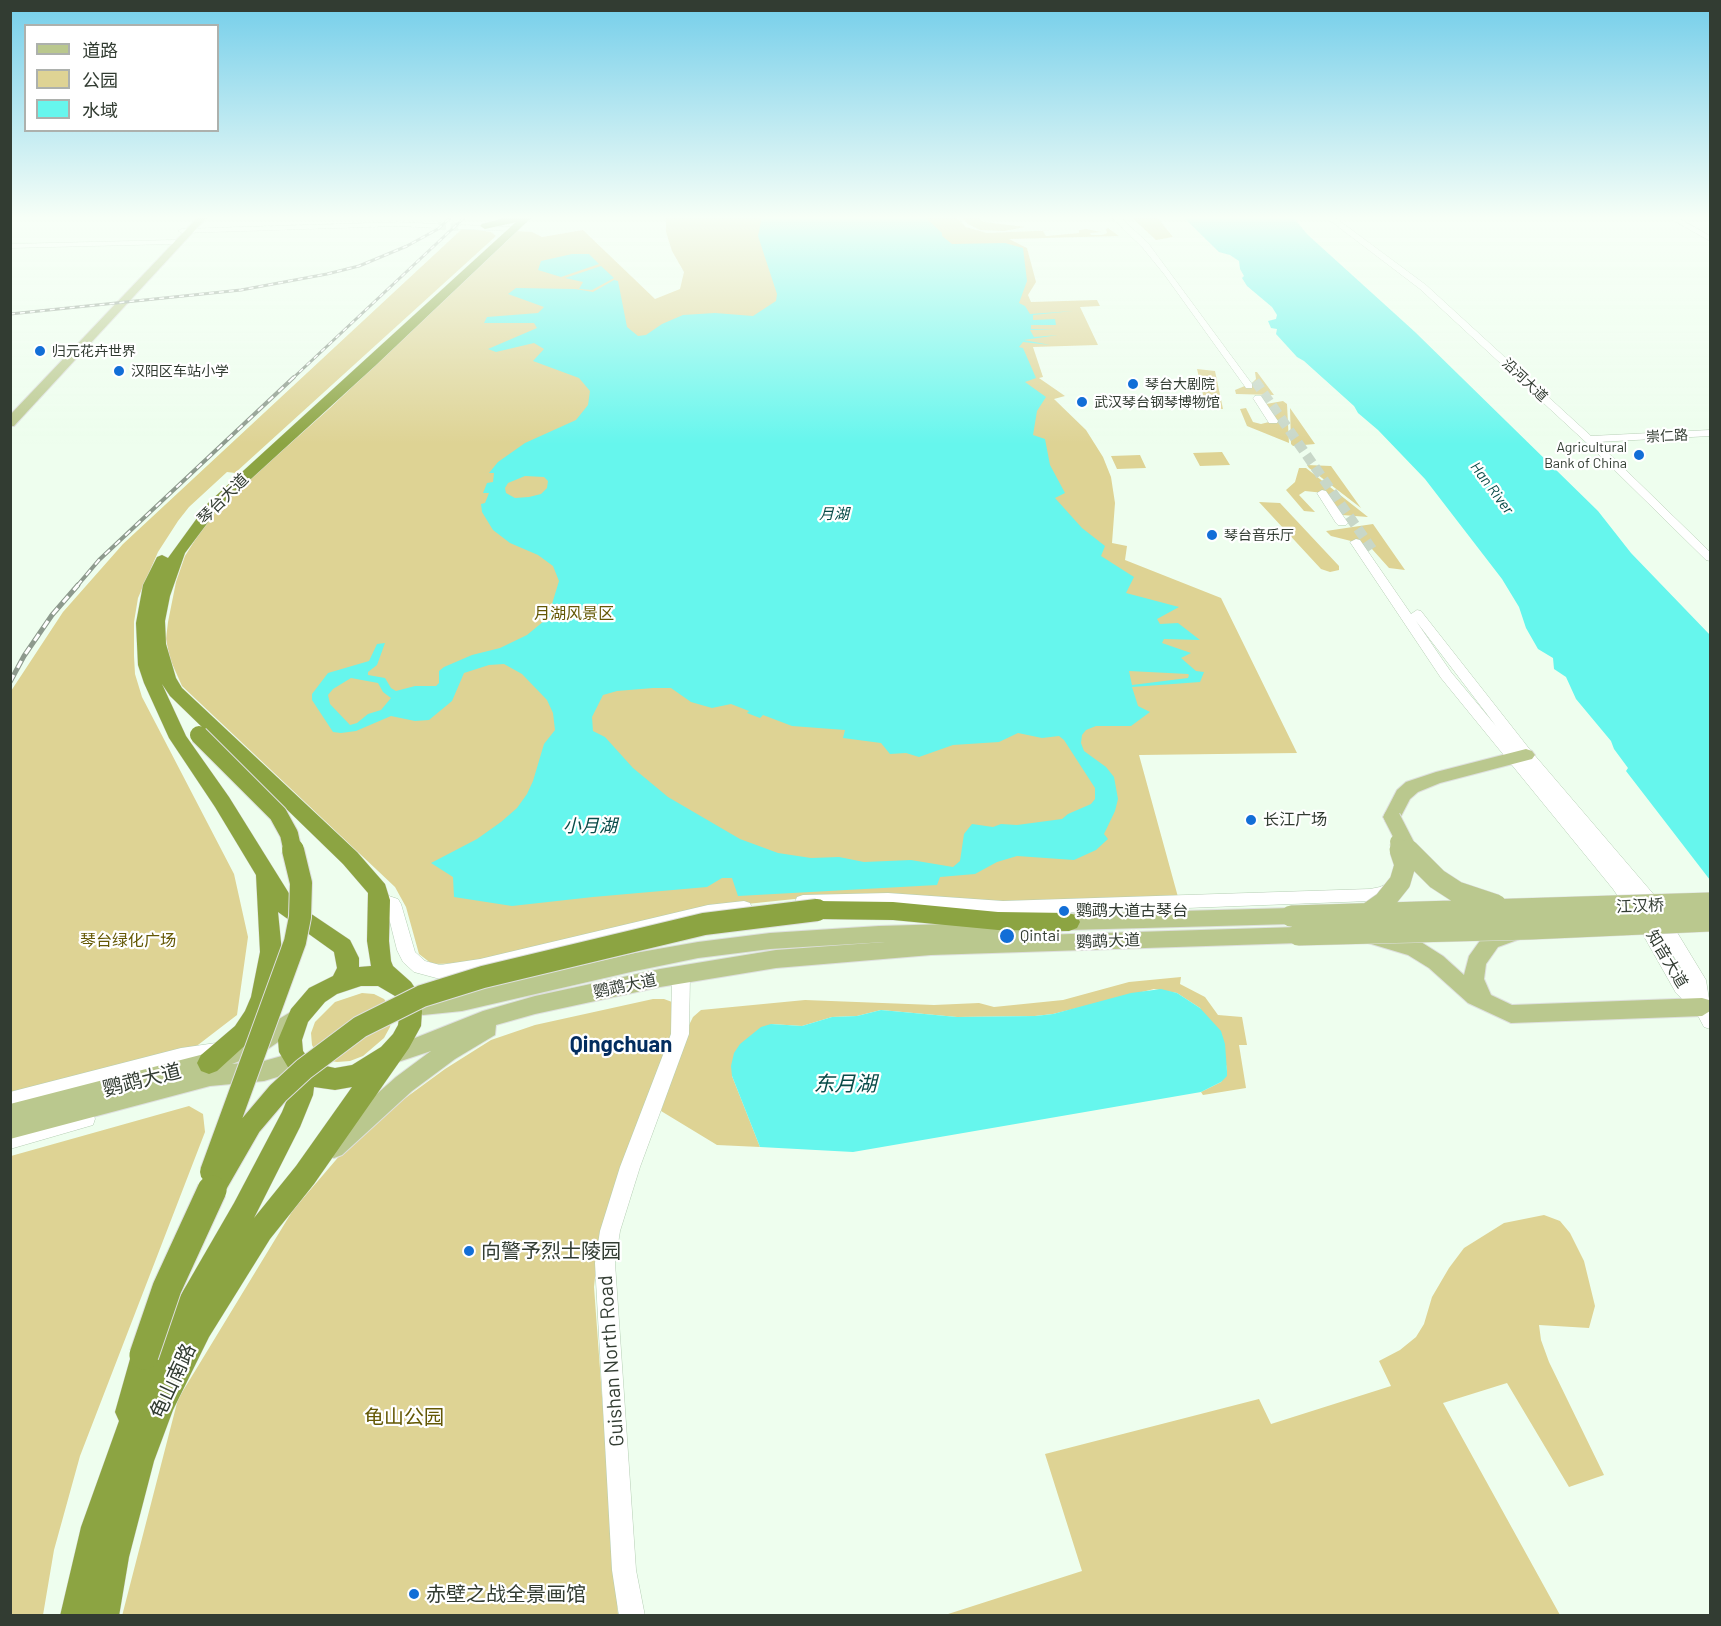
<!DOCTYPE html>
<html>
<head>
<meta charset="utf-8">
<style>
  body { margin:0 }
  #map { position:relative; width:1721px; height:1626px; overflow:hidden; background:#eefeee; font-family:Barlow,"Noto Sans SC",sans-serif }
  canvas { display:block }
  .frame { position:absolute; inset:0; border:12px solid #323c32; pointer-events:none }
  .legend { position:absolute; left:24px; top:24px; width:195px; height:108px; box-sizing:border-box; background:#fff; border:2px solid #adb1ad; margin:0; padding:8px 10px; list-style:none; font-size:18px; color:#323c32 }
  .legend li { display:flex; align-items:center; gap:12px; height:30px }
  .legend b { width:30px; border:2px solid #adb1ad }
</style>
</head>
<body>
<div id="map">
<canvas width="1721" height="1626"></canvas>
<div class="frame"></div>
<ul class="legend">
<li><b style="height:8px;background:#bac88e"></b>道路</li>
<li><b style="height:16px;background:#ded394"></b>公园</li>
<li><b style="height:16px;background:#66f6ed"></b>水域</li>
</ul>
</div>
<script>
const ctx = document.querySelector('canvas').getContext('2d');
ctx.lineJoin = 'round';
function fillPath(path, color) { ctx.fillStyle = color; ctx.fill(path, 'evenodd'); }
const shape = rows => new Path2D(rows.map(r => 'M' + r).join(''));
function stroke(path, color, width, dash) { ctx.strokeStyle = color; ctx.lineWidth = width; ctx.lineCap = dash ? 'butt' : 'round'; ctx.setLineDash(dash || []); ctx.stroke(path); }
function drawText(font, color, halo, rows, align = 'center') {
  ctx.font = font + ' Barlow,"Noto Sans SC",sans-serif'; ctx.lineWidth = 4.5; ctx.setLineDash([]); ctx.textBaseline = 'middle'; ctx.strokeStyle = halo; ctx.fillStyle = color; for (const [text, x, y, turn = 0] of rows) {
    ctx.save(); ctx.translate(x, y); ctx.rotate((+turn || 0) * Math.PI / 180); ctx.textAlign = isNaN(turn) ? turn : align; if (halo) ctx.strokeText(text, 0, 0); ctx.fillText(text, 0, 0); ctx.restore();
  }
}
fillPath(shape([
  [666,216,955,216,966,227,987,233,1059,230,1043,231,1046,236,1079,233,1079,230,1086,229,1101,232,1090,233,1091,235,1102,235,1107,233,1106,229,1108,228,1119,236,1009,239,1027,248,1036,282,1028,295,1031,302,1097,300,1100,306,1080,307,1098,345,1033,347,1043,377,1039,378,1065,396,1054,399,1086,430,1103,457,1111,477,1115,503,1112,543,1127,546,1125,560,1221,598,1297,753,1139,755,1178,897,982,904,804,898,718,907,476,963,432,964,419,954,406,907,395,887,182,686,170,659,166,639,168,622,176,582,185,556,212,513,329,409,517,231,532,232,542,237,583,230,655,299,680,289,684,272,672,251,666,232],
  [960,216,982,216,980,219,984,222,1025,227,1004,231,980,230,968,224],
  [1130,216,1156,216,1173,237,1156,240],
  [463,228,491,232,496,236,235,473,227,472,189,507,178,521,158,552,138,598,134,622,134,656,135,674,142,697,234,874,248,937,237,1015,194,1048,11,1093,11,691,63,612,123,544],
  [1197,369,1215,371,1223,409,1206,408],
  [1255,372,1257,372,1274,395,1236,394,1235,390,1252,383,1256,379],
  [1283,401,1287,404,1289,443,1247,426,1240,409,1246,408,1253,422,1261,424,1273,421,1266,404],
  [1290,408,1315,444,1293,446,1291,444],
  [1222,452,1230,465,1200,466,1193,453],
  [1140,455,1146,468,1117,469,1111,456],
  [1307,465,1331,466,1361,508,1309,468],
  [1299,468,1306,468,1368,517,1342,515,1324,493,1305,491,1299,495,1315,512,1304,511,1286,490,1295,482],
  [1259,502,1280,503,1339,566,1339,570,1330,572,1321,569],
  [1373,524,1405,570,1389,568,1372,549,1351,541,1331,536,1326,531],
  [1181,977,1180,984,1205,997,1218,1015,1242,1017,1247,1045,1239,1045,1246,1088,1203,1095,1201,1092,1221,1082,1227,1071,1225,1058,1200,1008,1177,993,1154,989,1053,1014,1035,1016,957,1017,881,1010,857,1016,832,1017,802,1026,771,1024,732,1076,760,1147,717,1145,661,1111,688,1027,693,1017,701,1010,805,1000,934,1005,979,1003,994,1007,1063,1000,1129,982],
  [362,993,374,994,384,999,390,1007,392,1017,390,1027,384,1038,363,1056,350,1061,337,1062,325,1060,317,1054,312,1045,311,1033,315,1022,335,1002],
  [653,999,664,999,672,1002,678,1017,597,1259,594,1287,618,1615,122,1616,178,1399,293,1210,347,1147,389,1110,445,1069,491,1040,535,1025],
  [189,1106,203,1114,205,1132,80,1456,54,1550,43,1615,11,1615,11,1156],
  [1544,1215,1560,1221,1570,1233,1584,1261,1595,1306,1589,1328,1539,1325,1541,1340,1549,1362,1604,1475,1569,1487,1507,1383,1443,1403,1560,1615,945,1615,1082,1571,1045,1454,1259,1399,1271,1424,1391,1386,1379,1361,1400,1350,1416,1337,1424,1324,1432,1297,1449,1268,1464,1248,1504,1223]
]), '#ded394');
fillPath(shape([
  [762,216,924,216,942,233,942,236,952,244,1005,243,1023,248,1027,281,1019,303,1025,306,1030,314,1073,311,1033,315,1033,320,1055,319,1056,325,1031,325,1031,329,1055,330,1030,330,1034,337,1058,335,1024,340,1050,345,1023,342,1019,347,1023,348,1036,378,1025,382,1046,397,1037,411,1033,435,1045,439,1050,465,1065,493,1055,498,1082,528,1105,546,1101,556,1134,577,1126,593,1179,607,1157,619,1160,624,1178,623,1200,640,1164,639,1162,643,1191,653,1181,658,1196,671,1204,672,1200,682,1132,687,1138,706,1150,712,1131,726,1096,726,1086,730,1082,735,1081,743,1084,751,1106,767,1114,777,1118,799,1115,811,1104,834,1108,839,1096,850,1074,860,1017,856,997,862,975,874,940,877,937,885,738,896,732,878,722,878,707,887,593,897,512,906,454,897,453,877,431,863,477,839,501,822,517,808,527,794,533,781,544,744,555,730,553,713,547,700,522,674,504,664,489,665,464,673,452,701,429,720,415,721,391,716,356,731,341,733,333,732,312,700,312,694,328,673,369,661,377,644,385,643,377,665,368,672,368,675,385,678,391,688,396,691,415,686,436,686,439,683,439,671,444,667,472,655,500,648,527,635,544,621,556,606,552,604,559,581,553,566,538,555,510,543,493,530,482,512,481,504,485,503,489,493,483,493,487,483,493,482,494,473,489,473,498,462,525,443,576,420,588,405,590,391,579,378,533,361,544,349,534,343,496,352,488,349,537,328,534,323,484,323,487,317,538,313,544,307,508,294,516,288,575,289,593,292,614,280,618,281,627,327,638,336,646,335,662,324,683,315,715,313,753,316,776,301,777,294,758,236],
  [525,476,544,477,548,481,547,488,541,494,529,497,515,498,506,493,505,488,508,483],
  [1129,671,1188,674,1189,675,1188,678,1132,685],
  [351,678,378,683,383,692,391,698,381,710,368,714,357,723,350,725,330,704,328,695,333,689],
  [653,688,671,688,691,702,712,708,731,704,749,711,747,713,760,718,763,715,792,726,845,730,843,738,881,743,890,754,906,753,919,757,953,745,999,742,1018,733,1042,738,1059,736,1064,740,1095,788,1095,799,1091,804,1068,814,1062,819,1017,825,1001,824,993,827,972,824,964,834,960,861,953,867,911,860,864,862,839,857,811,858,778,853,740,839,668,797,633,768,605,737,593,731,592,717,603,695,617,691],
  [1182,216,1292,216,1308,235,1415,332,1598,511,1631,553,1710,635,1710,880,1626,771,1628,768,1614,749,1611,741,1576,699,1566,677,1554,669,1553,658,1538,649,1526,628,1519,607,1502,579,1425,479,1378,430,1358,413,1354,406,1304,361,1297,357,1276,334,1277,329,1271,328,1268,321,1276,319,1277,315,1272,307,1247,286,1242,278,1244,276,1240,269,1239,261,1230,255,1219,252],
  [572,254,589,254,599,264,561,277,538,270,541,261],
  [601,266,614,278,592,290,579,289,583,282,565,278],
  [1161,989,1177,993,1200,1008,1221,1031,1225,1044,1227,1071,1227,1076,1221,1082,1201,1092,853,1152,760,1147,732,1076,731,1066,734,1053,740,1044,761,1027,771,1024,802,1026,832,1017,857,1016,881,1010,957,1017,1035,1016,1053,1014,1131,993]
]), '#66f6ed');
stroke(shape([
  [438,226,461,227]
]), '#c8d7c8', 8, [8, 4.5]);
stroke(shape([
  [1255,381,1372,549]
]), '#c8d7c8', 10, [10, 5]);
const secondary = shape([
  [1110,216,1119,216,1148,243,1252,384,1252,388,1246,388,1164,274,1142,247,1110,216],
  [1324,216,1333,216,1426,285,1591,436,1710,430,1710,436,1597,442,1710,552,1710,561,1706,560,1590,446,1420,289,1324,216],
  [1665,216,1675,216,1710,236,1710,241,1665,216],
  [398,222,438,224,442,226,438,228,398,226,182,233,178,231,182,229,398,222],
  [461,225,515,227,519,229,515,231,458,229,457,227,461,225],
  [175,240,175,244,172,244,10,248,10,244,175,240],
  [1255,396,1261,396,1278,421,1277,423,1269,423,1253,398,1255,396],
  [1322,490,1326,491,1348,523,1346,525,1338,525,1336,523,1317,493,1322,490],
  [1356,539,1360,540,1411,614,1417,610,1421,611,1531,751,1655,896,1706,980,1710,1006,1710,1029,1704,1027,1696,1012,1676,993,1637,924,1613,889,1441,678,1350,542,1356,539],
  [1416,621,1496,726,1451,672,1416,621],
  [1656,928,1689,981,1689,984,1688,983,1656,928],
  [1395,880,1401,881,1403,886,1401,891,1389,898,1370,901,1003,915,888,907,803,909,797,907,795,902,797,897,803,895,888,893,1003,901,1370,889,1380,887,1395,880],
  [380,893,398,899,401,904,415,952,425,961,440,965,480,959,708,905,744,901,750,903,752,908,750,913,744,915,708,919,480,973,440,979,414,972,403,962,397,950,387,910,374,905,372,900,374,895,380,893],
  [681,967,687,969,690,974,689,1034,640,1167,620,1231,615,1263,636,1570,645,1616,619,1616,612,1570,595,1263,600,1231,620,1167,671,1034,672,974,675,969,681,967],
  [223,1042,229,1044,232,1050,229,1056,223,1058,181,1064,10,1110,10,1092,181,1048,223,1042],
  [86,1110,93,1113,95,1119,93,1125,10,1149,10,1131,86,1110]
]);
const primary = shape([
  [199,216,208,216,14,426,10,426,10,415,199,216],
  [1526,749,1532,751,1535,755,1532,759,1440,783,1418,792,1410,799,1398,822,1392,824,1386,822,1383,817,1397,790,1406,782,1436,772,1526,749],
  [1291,908,1298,910,1301,916,1298,922,1291,924,1069,930,1039,935,1298,927,1305,929,1308,935,1305,941,1298,943,931,955,776,968,660,987,535,1014,496,1025,495,1035,455,1059,412,1091,342,1155,334,1158,326,1155,322,1147,326,1139,396,1077,431,1051,389,1065,381,1062,378,1055,381,1048,415,1038,483,1011,535,996,660,969,776,950,885,942,770,949,698,958,635,971,462,1011,423,1015,402,1004,399,998,402,992,409,989,425,997,462,993,635,953,698,942,770,933,879,926,1020,922,1069,914,1291,908],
  [1513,925,1520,927,1523,933,1520,939,1498,947,1486,964,1484,979,1491,995,1512,1005,1702,998,1709,1000,1710,1011,1702,1016,1511,1023,1468,1003,1429,968,1408,955,1368,943,1365,937,1368,931,1375,929,1421,942,1443,956,1464,975,1469,956,1484,935,1513,925],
  [299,1007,306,1009,310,1016,306,1023,265,1051,232,1064,264,1061,296,1052,304,1055,307,1062,304,1069,264,1081,210,1086,10,1139,10,1104,208,1053,249,1037,299,1007]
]);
const highway = shape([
  [513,216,533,216,375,366,218,509,185,553,170,596,165,621,166,644,176,678,182,688,357,852,385,884,390,900,389,941,391,961,393,966,411,982,417,991,422,1011,421,1026,409,1048,314,1184,270,1239,209,1337,173,1410,154,1461,129,1557,119,1616,60,1616,81,1527,119,1421,115,1412,134,1345,144,1341,155,1347,175,1305,234,1203,282,1112,289,1095,292,1074,279,1052,278,1040,291,1009,309,988,333,976,337,968,334,952,278,912,282,952,273,997,262,1024,251,1040,217,1071,209,1074,201,1071,197,1063,201,1055,235,1026,245,1011,251,997,260,952,256,875,215,807,169,738,144,683,138,665,136,623,143,585,157,557,162,555,168,558,208,503,516,222,485,229,480,226,482,224,513,216],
  [162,684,170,696,343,864,368,893,367,941,371,966,359,967,359,958,350,940,295,903,229,797,186,736,162,684],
  [361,986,378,986,395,996,400,1011,398,1025,393,1034,381,1047,352,1065,335,1068,312,1063,303,1051,302,1040,308,1022,325,1002,337,994,361,986],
  [314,1087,335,1090,352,1087,296,1166,254,1218,300,1127,313,1095,314,1087],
  [817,901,893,902,998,912,1069,913,1077,916,1080,922,1077,928,1069,931,998,930,893,920,817,919,810,916,806,910,810,904,817,901]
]);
stroke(secondary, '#b5ceb4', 1);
stroke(primary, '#dee0de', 2);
stroke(highway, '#dee0de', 1);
fillPath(secondary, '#fff');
fillPath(primary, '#bac88e');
fillPath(highway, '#8ca442');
const railFar2 = shape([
  [10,314,241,290,327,274,359,266,407,246,438,229,452,216],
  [292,379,466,216]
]);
const railFar1 = shape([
  [77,586,99,560,294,377]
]);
const rail = shape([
  [10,682,24,656,52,615,78,585]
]);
stroke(railFar2, '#8d9a8d', 3);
stroke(railFar1, '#8d9a8d', 4);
stroke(rail, '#8d9a8d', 5);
stroke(railFar2, '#fff', 1.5, [5]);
stroke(railFar1, '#fff', 2, [7]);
stroke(rail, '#fff', 3, [8]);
const primaryBridgeFar1 = shape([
  [1392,817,1410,852],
  [1398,842,1401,852]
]);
const primaryBridge = shape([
  [1408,850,1437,879,1457,892,1496,905],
  [1367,914,1384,902,1400,882,1405,865,1400,850],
  [1291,916,1710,903],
  [1298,935,1531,929,1710,921]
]);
const highwayBridgeFar2 = shape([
  [199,735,278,814,289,834,293,852]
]);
const highwayBridgeFar1 = shape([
  [211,1172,295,942,300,917,301,883,293,850],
  [212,1192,250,1126,278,1093,304,1069,360,1027,422,996,483,977,704,924,817,910]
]);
const highwayBridge = shape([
  [144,1355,167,1288,212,1190]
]);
stroke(primaryBridgeFar1, '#dee0de', 18, []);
stroke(primaryBridge, '#dee0de', 22, []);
stroke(highwayBridgeFar2, '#dee0de', 20, []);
stroke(highwayBridgeFar1, '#dee0de', 24, []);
stroke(highwayBridge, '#dee0de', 31, []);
stroke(primaryBridgeFar1, '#bac88e', 16);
stroke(primaryBridge, '#bac88e', 21);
stroke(highwayBridgeFar2, '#8ca442', 18);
stroke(highwayBridgeFar1, '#8ca442', 22);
stroke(highwayBridge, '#8ca442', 29);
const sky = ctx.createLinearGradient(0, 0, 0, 444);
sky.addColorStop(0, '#74ceea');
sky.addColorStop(0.49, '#f7fff7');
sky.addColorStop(1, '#f7fff700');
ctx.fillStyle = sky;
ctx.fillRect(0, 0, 1721, 444);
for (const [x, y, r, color] of [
  [40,351,6,"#126ed7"],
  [119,371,6,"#126ed7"],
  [1133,384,6,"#126ed7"],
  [1082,402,6,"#126ed7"],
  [1639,455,6,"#126ed7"],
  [1212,535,6,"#126ed7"],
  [1251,820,6,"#126ed7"],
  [1064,911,6,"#126ed7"],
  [1007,936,8,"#126ed7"],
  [469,1251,6,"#126ed7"],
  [414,1594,6,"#126ed7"]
]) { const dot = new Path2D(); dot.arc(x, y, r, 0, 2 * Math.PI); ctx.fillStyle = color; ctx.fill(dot); stroke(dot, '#fff', 2); }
drawText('14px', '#323c32', '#fff', [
  ["归元花卉世界",52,351],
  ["汉阳区车站小学",131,371],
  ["琴台大剧院",1145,384],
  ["武汉琴台钢琴博物馆",1094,402],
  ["Agricultural",1627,447,"right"],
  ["Bank of China",1627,463,"right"],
  ["琴台音乐厅",1224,535]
], 'left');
drawText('14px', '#323c32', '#fff', [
  ["沿河大道",1525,380,43],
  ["崇仁路",1667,436,-3]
]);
drawText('italic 15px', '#084b48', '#fff', [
  ["Han River",1492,488,53],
  ["月湖",834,514]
]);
drawText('16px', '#323c32', '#fff', [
  ["琴台大道",223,499,-45],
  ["江汉桥",1640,906,-2],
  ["鹦鹉大道",1108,941,-2],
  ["知音大道",1667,959,59],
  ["鹦鹉大道",625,986,-12]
]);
drawText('16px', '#645805', '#fff', [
  ["月湖风景区",574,614],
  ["琴台绿化广场",128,941]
]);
drawText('16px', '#323c32', '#fff', [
  ["长江广场",1263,820],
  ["鹦鹉大道古琴台",1076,911],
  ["Qintai",1020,936]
], 'left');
drawText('italic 18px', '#084b48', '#fff', [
  ["小月湖",590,826]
]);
drawText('20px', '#323c32', '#fff', [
  ["鹦鹉大道",142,1080,-14],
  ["Guishan North Road",611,1361,-94],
  ["龟山南路",173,1381,-65]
]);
drawText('20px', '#323c32', '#fff', [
  ["向警予烈士陵园",481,1251],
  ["赤壁之战全景画馆",426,1594]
], 'left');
drawText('20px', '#645805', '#fff', [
  ["龟山公园",404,1417]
]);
drawText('italic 21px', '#084b48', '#fff', [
  ["东月湖",845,1084]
]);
drawText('bold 22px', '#032d5f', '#fff', [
  ["Qingchuan",621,1045]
]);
</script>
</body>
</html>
